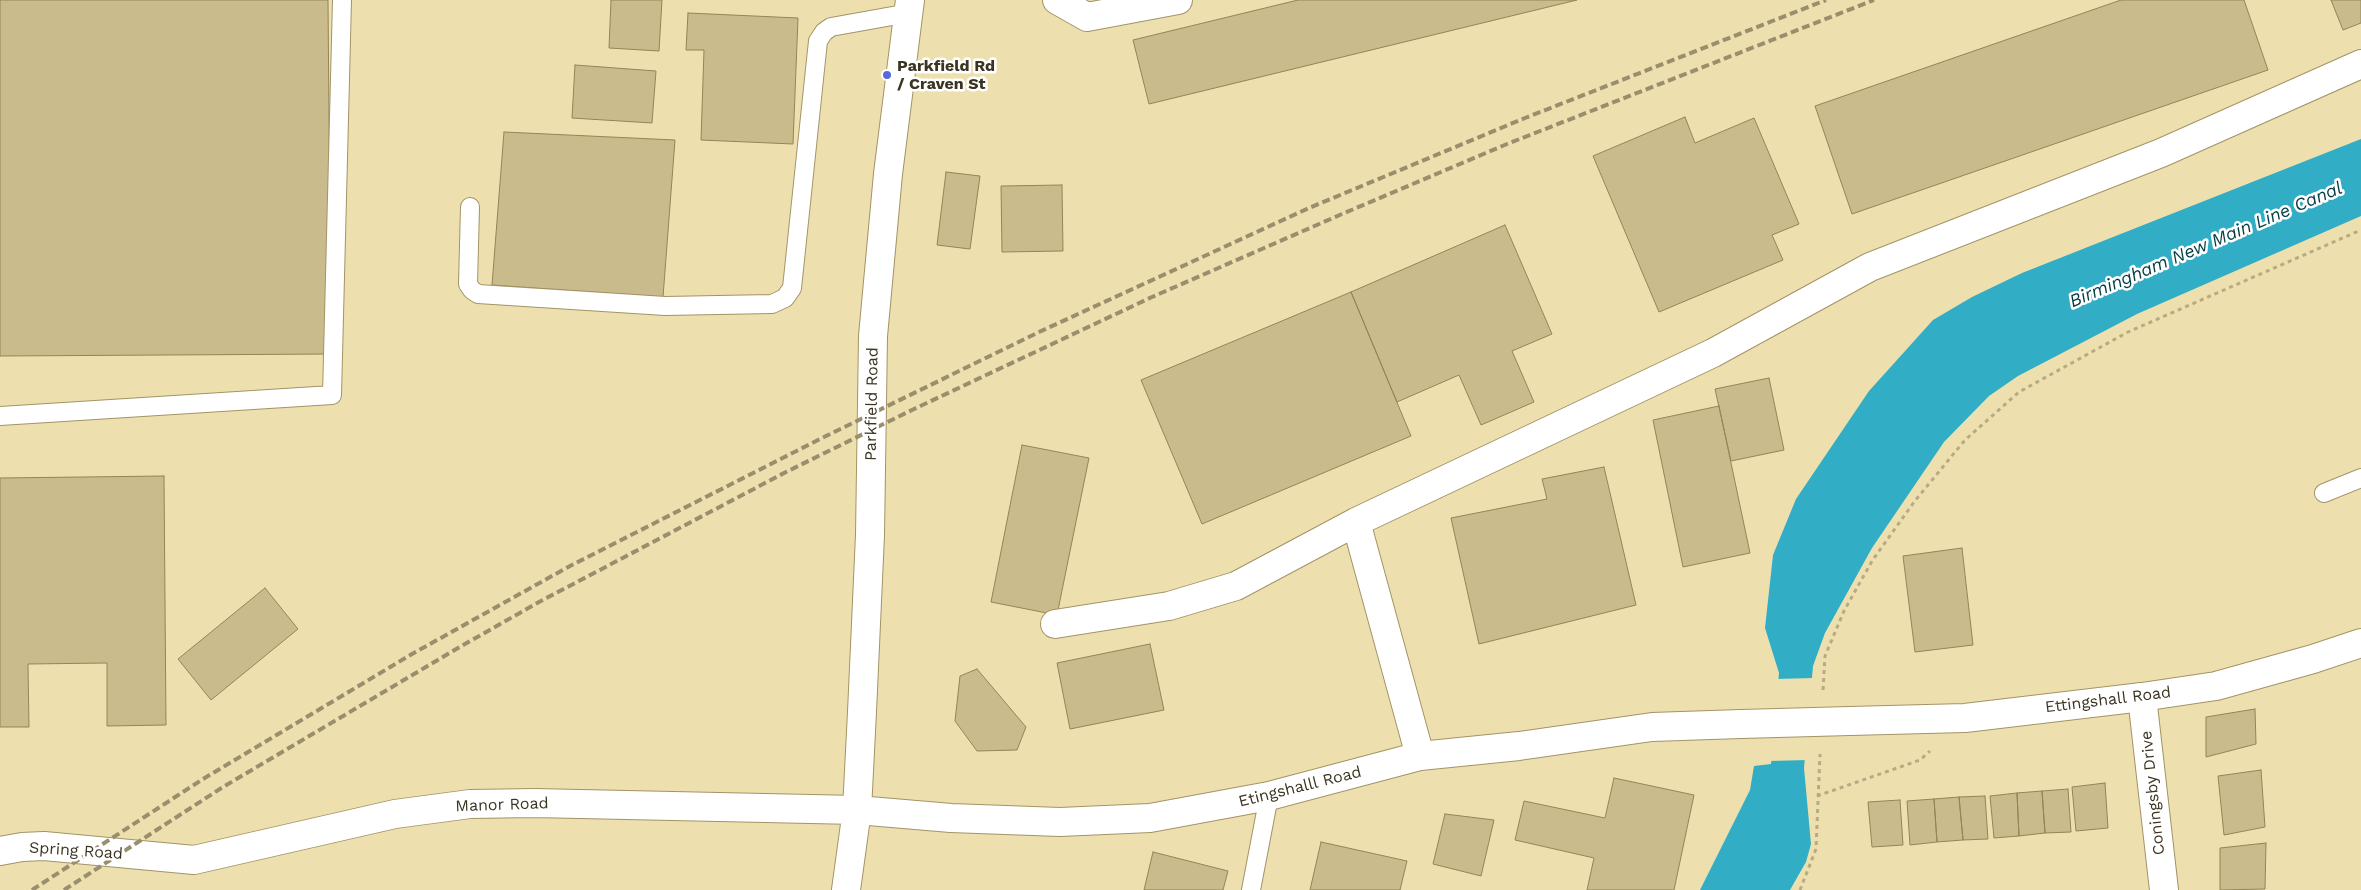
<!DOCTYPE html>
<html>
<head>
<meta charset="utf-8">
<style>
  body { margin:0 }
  canvas { display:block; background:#eedfaf }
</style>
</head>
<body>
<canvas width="2361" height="890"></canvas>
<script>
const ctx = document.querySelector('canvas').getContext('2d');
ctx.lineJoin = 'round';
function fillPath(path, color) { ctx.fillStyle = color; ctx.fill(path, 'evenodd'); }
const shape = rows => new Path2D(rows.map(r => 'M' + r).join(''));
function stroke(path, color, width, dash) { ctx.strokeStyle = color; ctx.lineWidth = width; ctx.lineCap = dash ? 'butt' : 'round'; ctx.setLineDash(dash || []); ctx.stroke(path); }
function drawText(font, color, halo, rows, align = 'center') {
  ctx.font = font + ' "Work Sans",sans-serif'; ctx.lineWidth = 5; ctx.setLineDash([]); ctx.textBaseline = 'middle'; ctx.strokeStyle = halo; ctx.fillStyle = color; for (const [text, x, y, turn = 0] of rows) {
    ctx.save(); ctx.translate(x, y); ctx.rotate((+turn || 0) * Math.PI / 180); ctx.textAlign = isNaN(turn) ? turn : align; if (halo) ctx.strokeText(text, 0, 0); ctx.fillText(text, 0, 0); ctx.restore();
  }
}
fillPath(shape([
  [2361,139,2361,216,2137,314,2018,376,1989,396,1944,442,1872,548,1825,633,1813,666,1804,768,1811,844,1806,862,1790,890,1700,890,1750,790,1754,766,1771,764,1779,673,1765,628,1773,555,1796,499,1869,391,1933,320,1972,297,2022,273]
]), '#31aec5');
fillPath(shape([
  [1814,678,1808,760,1769,761,1776,679]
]), '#eedfaf');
const building = shape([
  [0,0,328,0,331,354,0,356,0,0],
  [611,0,662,0,659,51,609,48,611,0],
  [1298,0,1577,0,1149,104,1133,40,1298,0],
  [2121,0,2244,0,2268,70,1852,214,1815,106,2121,0],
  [2331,0,2361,0,2361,23,2343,30,2331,0],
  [688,13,798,18,793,144,701,140,704,50,686,50,688,13],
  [575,65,656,71,652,123,572,118,575,65],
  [1685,117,1695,143,1754,118,1799,224,1772,235,1783,260,1659,312,1593,156,1685,117],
  [504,132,675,140,663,297,492,285,504,132],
  [946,172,980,176,970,249,937,245,946,172],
  [1062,185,1063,251,1002,252,1001,186,1062,185],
  [1505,225,1552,334,1512,351,1534,402,1481,425,1459,375,1397,402,1351,292,1505,225],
  [1351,292,1411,436,1202,524,1141,380,1351,292],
  [1769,378,1784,450,1731,461,1715,389,1769,378],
  [1719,406,1750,553,1683,567,1653,420,1719,406],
  [1022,445,1089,458,1057,615,991,602,1022,445],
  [1604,467,1636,605,1479,644,1451,518,1547,499,1542,479,1604,467],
  [164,476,166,725,107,726,107,663,28,664,29,727,0,727,0,478,164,476],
  [1962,548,1973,645,1915,652,1903,556,1962,548],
  [265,588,298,629,211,700,178,659,265,588],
  [1150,644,1164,710,1070,729,1057,663,1150,644],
  [977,669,1026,727,1017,750,977,751,955,721,960,676,977,669],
  [2255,709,2256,744,2206,757,2206,717,2255,709],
  [2261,770,2265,827,2224,835,2218,776,2261,770],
  [1614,778,1694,795,1674,890,1587,890,1594,858,1515,840,1524,801,1605,818,1614,778],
  [2105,783,2108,828,2076,831,2072,787,2105,783],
  [2068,789,2071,832,2045,833,2042,791,2068,789],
  [2042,791,2045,833,2019,836,2017,793,2042,791],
  [2017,793,2019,836,1994,838,1990,796,2017,793],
  [1985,796,1988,839,1963,840,1959,797,1985,796],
  [1959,797,1963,840,1937,842,1934,799,1959,797],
  [1934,799,1937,842,1910,845,1907,801,1934,799],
  [1900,800,1903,845,1872,847,1868,802,1900,800],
  [1445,814,1494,820,1481,876,1433,864,1445,814],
  [1321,842,1407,861,1400,890,1310,890,1321,842],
  [2266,843,2265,889,2220,890,2220,848,2266,843],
  [1153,852,1228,871,1223,890,1144,890,1153,852]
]);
fillPath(building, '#cabb8c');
stroke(building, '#938557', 1);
const service = shape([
  [470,207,468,284,472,290,478,294,665,306,772,304,785,298,792,288,818,41,824,32,831,27,909,13],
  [0,416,332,395,342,0],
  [2324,493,2361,478],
  [1251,890,1269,796]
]);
const minor = shape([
  [1057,0,1087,17,1178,0],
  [1356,522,1420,756],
  [1055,624,1169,606,1236,586,1356,522,1713,353,1870,267,2161,153,2361,64],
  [2142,697,2164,890]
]);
const primary = shape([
  [1850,721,1965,718,2142,697,2216,686,2313,659,2361,643],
  [0,851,22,847,44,846,194,860,395,814,470,804,534,803,857,810,951,818,1060,822,1150,818,1269,796,1420,756,1519,746,1652,727,1741,724],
  [846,890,857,810,862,712,870,535,873,336,888,174,910,0]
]);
stroke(service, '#a39466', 20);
stroke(minor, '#a39466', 30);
stroke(primary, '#a39466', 30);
stroke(shape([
  [1823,690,1825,656,1844,611,1872,561,1914,502,1965,440,2019,392,2128,332,2361,230],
  [1817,796,1920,760,1930,751],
  [1800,890,1816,849,1820,754]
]), '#b7ab84', 3, [4, 4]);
stroke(service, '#fff', 18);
stroke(minor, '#fff', 28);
stroke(primary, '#fff', 28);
stroke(shape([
  [32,890,203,779,412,654,570,566,822,438,1039,332,1309,208,1525,118,1826,0],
  [64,890,223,787,458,648,539,602,786,472,914,409,1152,297,1342,214,1507,144,1874,0]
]), '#9a8f6d', 4, [8, 4]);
const primaryBridge = shape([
  [1741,724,1850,721]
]);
stroke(primaryBridge, '#a39466', 30, []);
stroke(primaryBridge, '#fff', 28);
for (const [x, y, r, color] of [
  [887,75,5,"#5668de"]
]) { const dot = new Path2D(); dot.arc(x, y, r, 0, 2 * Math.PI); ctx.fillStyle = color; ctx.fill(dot); stroke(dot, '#fff', 2); }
drawText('bold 16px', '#3a3421', '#fff', [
  ["Parkfield Rd",897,66],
  ["/ Craven St",897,84]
], 'left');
drawText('16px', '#3a3421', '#fff', [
  ["Parkfield Road",872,404,-89],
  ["Ettingshall Road",2108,700,-7],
  ["Etingshalll Road",1300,787,-14],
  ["Coningsby Drive",2153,793,-96],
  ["Manor Road",502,805,-2],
  ["Spring Road",76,851,4]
]);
drawText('italic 18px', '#033c45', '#fff', [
  ["Birmingham New Main Line Canal",2206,245,-23]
]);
</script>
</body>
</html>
